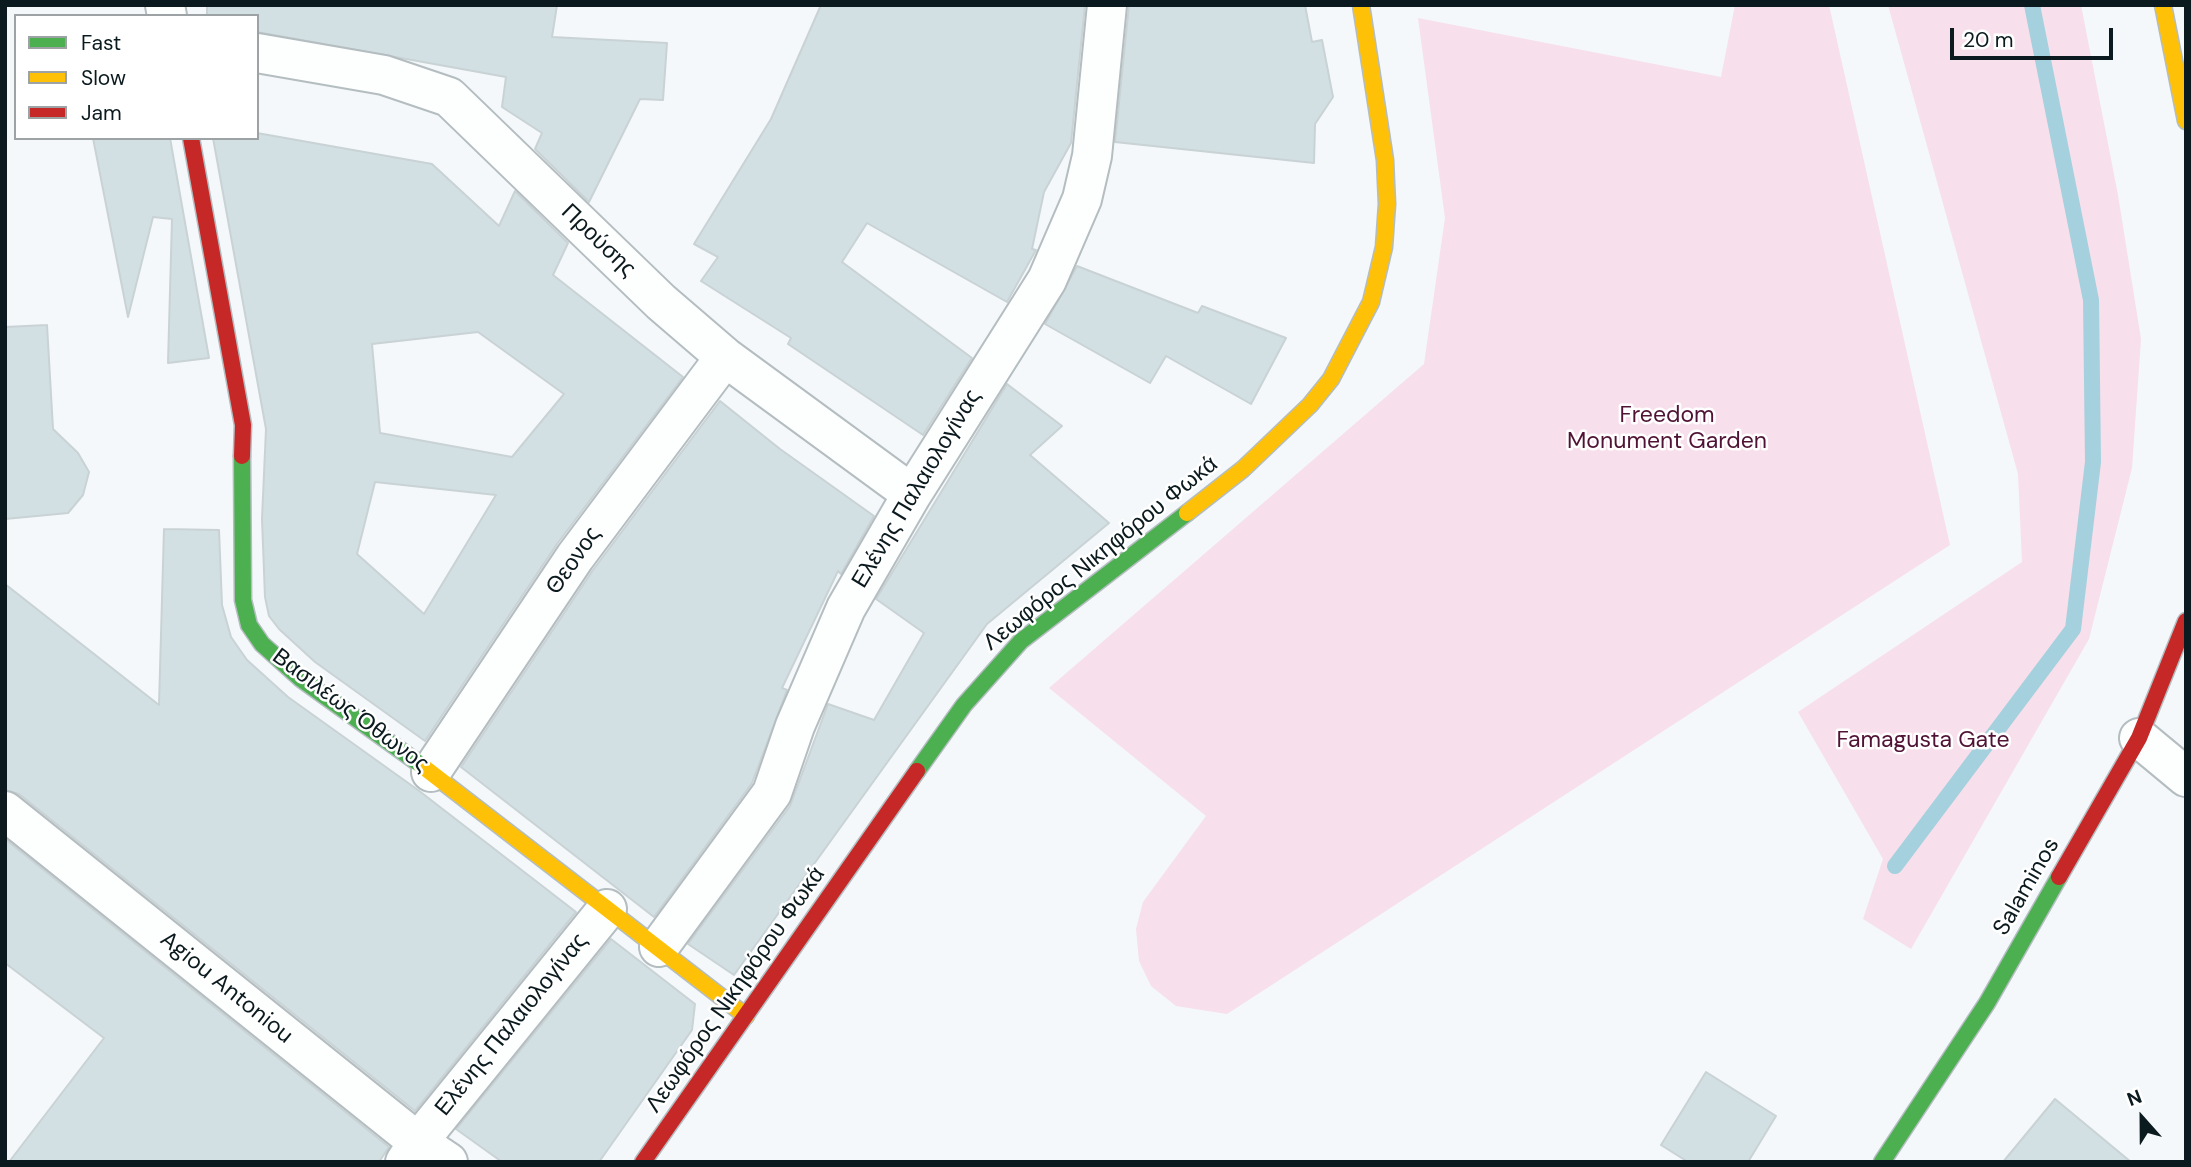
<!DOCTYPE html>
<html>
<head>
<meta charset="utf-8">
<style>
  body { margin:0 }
  #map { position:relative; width:2191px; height:1167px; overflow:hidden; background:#f4f8fa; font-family:"DM Sans",sans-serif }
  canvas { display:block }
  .frame { position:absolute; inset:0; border:7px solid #0b1a1e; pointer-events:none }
  .legend { position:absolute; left:14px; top:14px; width:245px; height:126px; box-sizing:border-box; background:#fff; border:2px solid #9da3a5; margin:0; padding:9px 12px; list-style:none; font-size:21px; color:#0b1a1e }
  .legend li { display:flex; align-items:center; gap:14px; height:35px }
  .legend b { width:35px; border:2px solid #9da3a5 }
  .north { position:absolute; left:2107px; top:1083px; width:70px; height:70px; -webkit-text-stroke:5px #fff; paint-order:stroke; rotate:339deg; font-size:19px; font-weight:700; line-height:28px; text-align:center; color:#0b1a1e }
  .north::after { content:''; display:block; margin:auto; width:24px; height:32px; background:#0b1a1e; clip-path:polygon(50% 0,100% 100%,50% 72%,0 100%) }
  .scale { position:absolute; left:1950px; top:28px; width:163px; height:32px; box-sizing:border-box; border:4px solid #0b1a1e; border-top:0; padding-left:9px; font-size:21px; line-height:24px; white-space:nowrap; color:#0b1a1e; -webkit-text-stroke:5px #fff; paint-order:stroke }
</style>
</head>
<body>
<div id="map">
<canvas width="2191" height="1167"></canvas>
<div class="frame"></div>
<ul class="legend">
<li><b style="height:9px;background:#4caf50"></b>Fast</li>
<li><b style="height:9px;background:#ffc107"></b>Slow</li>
<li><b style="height:9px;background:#c62828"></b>Jam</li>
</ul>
<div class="north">N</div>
<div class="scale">20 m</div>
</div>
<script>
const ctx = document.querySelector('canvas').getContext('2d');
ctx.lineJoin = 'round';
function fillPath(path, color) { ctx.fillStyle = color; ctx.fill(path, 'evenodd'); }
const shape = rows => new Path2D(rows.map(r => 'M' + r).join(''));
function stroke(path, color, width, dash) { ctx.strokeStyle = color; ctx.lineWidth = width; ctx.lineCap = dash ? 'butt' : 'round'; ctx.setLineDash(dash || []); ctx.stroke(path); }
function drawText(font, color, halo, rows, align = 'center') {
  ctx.font = font + ' "DM Sans",sans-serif'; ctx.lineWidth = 5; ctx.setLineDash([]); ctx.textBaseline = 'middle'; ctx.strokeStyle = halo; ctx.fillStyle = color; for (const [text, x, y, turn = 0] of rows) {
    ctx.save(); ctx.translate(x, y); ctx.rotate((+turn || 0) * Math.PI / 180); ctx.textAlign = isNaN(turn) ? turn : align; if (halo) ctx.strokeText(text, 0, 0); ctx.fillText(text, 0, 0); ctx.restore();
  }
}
fillPath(shape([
  [1735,5,1829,5,1950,545,1227,1014,1176,1006,1151,986,1139,961,1136,929,1143,902,1206,816,1049,688,1424,364,1445,218,1418,18,1721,77],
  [1888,5,2081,5,2118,195,2141,339,2132,468,2089,639,1911,949,1863,919,1883,859,1798,712,2022,562,2018,474]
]), '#f7dfeb');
stroke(shape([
  [1895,866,2073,629,2093,462,2091,300,2032,5]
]), '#a4d1dd', 16);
const building = shape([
  [207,5,557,5,552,37,667,43,663,100,640,99,589,202,535,149,542,133,502,107,506,77,257,32,257,16,207,16,207,5],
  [821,5,1085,5,1071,143,1044,192,1032,249,1036,250,1007,302,867,223,842,262,972,358,923,435,788,344,791,338,701,281,718,257,694,244,771,119,821,5],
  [1129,5,1305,5,1312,42,1322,40,1333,97,1315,124,1314,163,1115,142,1129,5],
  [257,133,432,164,499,226,515,191,568,243,553,275,683,377,557,544,425,741,315,662,279,629,269,616,265,597,262,519,266,429,213,138,257,138,257,133],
  [478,332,564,394,512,457,380,433,372,344,478,332],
  [375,482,496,495,424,614,357,554,375,482],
  [93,138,170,138,209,358,168,363,172,219,153,217,128,317,93,138],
  [1077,266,1198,313,1202,306,1286,338,1251,404,1166,356,1150,383,1045,324,1077,266],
  [47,325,53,429,78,453,89,472,83,495,68,513,5,519,5,327,47,325],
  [1007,384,1062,426,1030,455,1109,523,987,624,734,975,688,944,790,806,828,704,874,720,924,633,876,599,1007,384],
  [720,401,780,449,874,516,841,574,838,571,782,688,787,690,752,783,654,917,461,767,593,570,720,401],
  [164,529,219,530,222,605,231,637,247,660,288,697,418,790,576,912,415,1111,19,794,5,790,5,584,159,705,164,529],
  [5,839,389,1147,379,1162,9,1162,104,1038,5,963,5,839],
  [611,939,695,1004,692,1030,599,1162,502,1162,456,1129,611,939],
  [1706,1072,1776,1116,1748,1162,1688,1162,1661,1145,1706,1072],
  [2055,1099,2131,1162,2003,1162,2055,1099]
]);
fillPath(building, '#d2e0e4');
stroke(building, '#c9d2d5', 2);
const street = shape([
  [165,5,167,16],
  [257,53,384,75,449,97,661,302,725,357,912,494],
  [2139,738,2186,777],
  [431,772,575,557,725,357],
  [5,811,418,1142,448,1162],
  [659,947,772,793,795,726,846,608,912,494,1047,280,1082,199,1092,156,1107,5],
  [405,1162,418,1142,607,909]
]);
const fast = shape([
  [242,456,243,600,249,625,262,644,301,679,421,765],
  [917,771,964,705,1021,641,1187,513],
  [1882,1162,1987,1003,2059,877]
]);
const slow = shape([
  [2163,5,2186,121],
  [1187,513,1243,469,1310,405,1331,379,1371,302,1384,247,1387,204,1385,160,1361,5],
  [421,765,746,1016]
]);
const jam = shape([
  [191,138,243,425,242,456],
  [2059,877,2139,738,2186,621],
  [643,1162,917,771]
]);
stroke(street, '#b4bdc0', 42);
stroke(fast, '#b4bdc0', 19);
stroke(slow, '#b4bdc0', 19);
stroke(jam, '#b4bdc0', 19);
stroke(street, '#fdfefe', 38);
stroke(fast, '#4caf50', 16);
stroke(slow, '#ffc107', 16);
stroke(jam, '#c62828', 16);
drawText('23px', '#0b1a1e', '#fff', [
  ["Προύσης",598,241,44],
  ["Ελένης Παλαιολογίνας",917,489,-59],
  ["Λεωφόρος Νικηφόρου Φωκά",1101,554,-39],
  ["Θεονος",574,561,-55],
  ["Βασιλέως Όθωνος",350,711,37],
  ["Salaminos",2027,887,-60],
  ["Agiou Antoniou",226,988,39],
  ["Λεωφόρος Νικηφόρου Φωκά",736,990,-55],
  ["Ελένης Παλαιολογίνας",512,1025,-51]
]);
drawText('23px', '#501335', '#fff', [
  ["Freedom",1667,416],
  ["Monument Garden",1667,442],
  ["Famagusta Gate",1923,741]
]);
</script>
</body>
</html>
